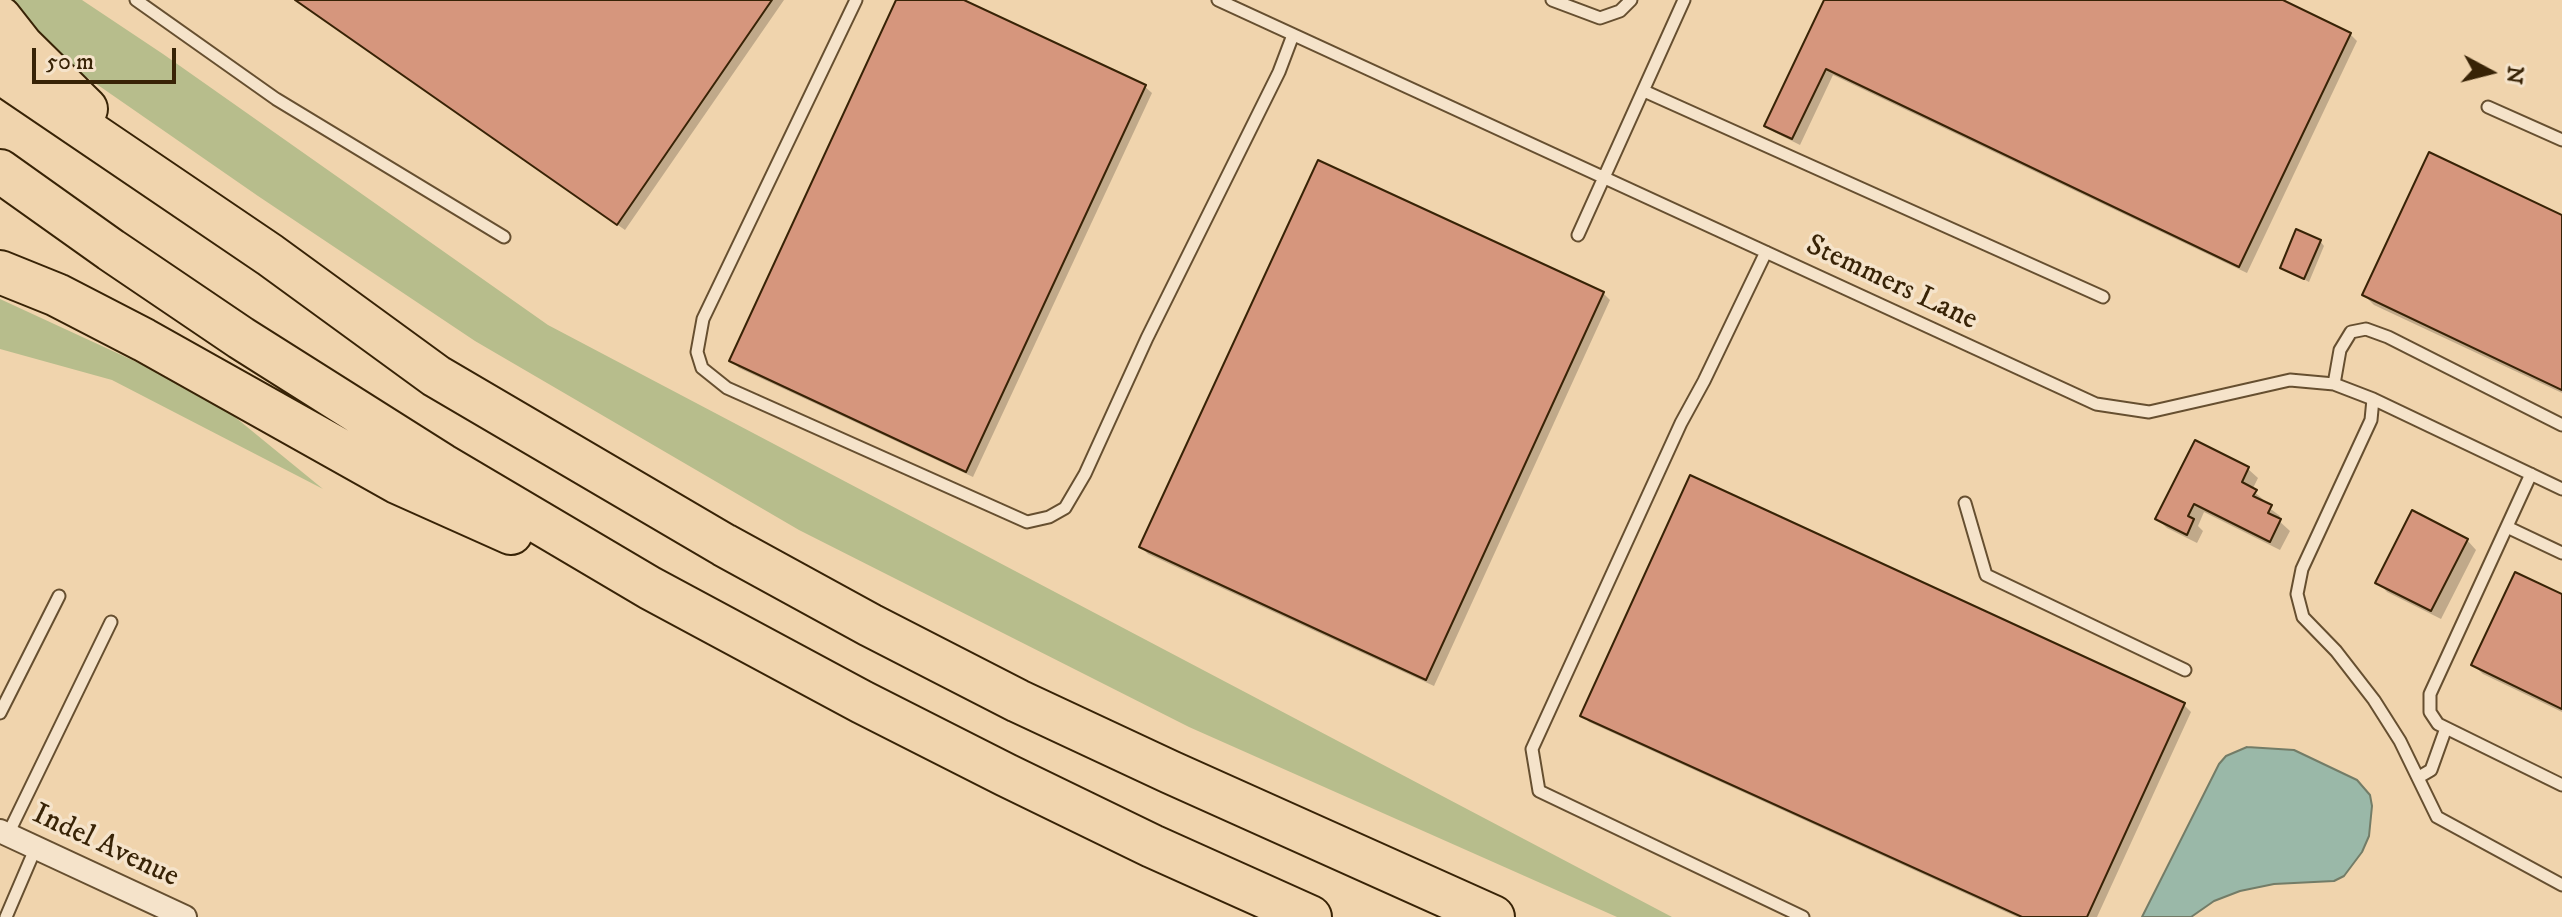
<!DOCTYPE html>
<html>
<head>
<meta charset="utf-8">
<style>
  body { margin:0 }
  #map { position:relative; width:2562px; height:917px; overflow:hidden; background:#f0d4ad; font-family:"IM FELL DW Pica",serif }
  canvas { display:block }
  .north { position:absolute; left:2450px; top:32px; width:80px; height:80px; -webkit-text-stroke:6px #f5e3ca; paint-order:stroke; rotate:97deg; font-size:22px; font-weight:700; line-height:32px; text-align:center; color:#382306 }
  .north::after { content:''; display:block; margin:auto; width:28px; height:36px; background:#382306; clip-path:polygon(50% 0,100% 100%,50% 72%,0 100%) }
  .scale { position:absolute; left:32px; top:48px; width:144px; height:36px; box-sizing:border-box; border:4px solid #382306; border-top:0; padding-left:10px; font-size:24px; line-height:28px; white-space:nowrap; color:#382306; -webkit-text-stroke:6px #f5e3ca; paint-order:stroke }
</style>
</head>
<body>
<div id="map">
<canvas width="2562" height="917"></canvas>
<div class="north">N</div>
<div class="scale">50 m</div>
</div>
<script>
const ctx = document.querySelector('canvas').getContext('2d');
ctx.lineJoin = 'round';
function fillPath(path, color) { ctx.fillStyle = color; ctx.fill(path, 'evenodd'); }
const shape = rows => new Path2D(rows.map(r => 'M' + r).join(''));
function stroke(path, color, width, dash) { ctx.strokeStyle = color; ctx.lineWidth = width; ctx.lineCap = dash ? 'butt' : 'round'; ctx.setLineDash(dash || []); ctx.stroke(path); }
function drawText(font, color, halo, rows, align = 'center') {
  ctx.font = font + ' "IM FELL DW Pica",serif'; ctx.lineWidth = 7; ctx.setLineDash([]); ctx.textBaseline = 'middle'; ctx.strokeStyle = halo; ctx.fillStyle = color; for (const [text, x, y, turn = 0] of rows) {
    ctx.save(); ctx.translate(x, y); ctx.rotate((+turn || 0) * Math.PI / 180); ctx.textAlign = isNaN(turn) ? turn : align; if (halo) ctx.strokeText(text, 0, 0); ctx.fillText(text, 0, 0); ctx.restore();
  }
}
fillPath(shape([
  [9,0,82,0,163,54,548,325,1672,917,1617,917,1189,727,799,530,475,341,258,196,30,38],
  [0,299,208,395,323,489,112,380,0,349]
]), '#b7bd8c');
const water = shape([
  [2247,747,2294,750,2357,780,2370,795,2372,806,2369,836,2362,852,2344,876,2334,881,2274,884,2240,891,2214,901,2191,917,2142,917,2219,764,2226,756,2247,747]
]);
fillPath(water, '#9ab8a8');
stroke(water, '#737c67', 2);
fillPath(shape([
  [298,0,784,0,625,230,305,7],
  [899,0,959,0,1144,86,1152,93,973,477,739,368,732,361],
  [1826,0,2278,0,2350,34,2357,41,2247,273,1833,75,1800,145,1774,132,1767,125],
  [2562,217,2562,393,2374,305,2364,295],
  [2320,241,2324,246,2309,282,2282,268],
  [1603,293,1610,300,1434,686,1148,554,1141,547],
  [2248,469,2258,478,2252,490,2265,501,2264,504,2280,516,2278,520,2290,531,2280,550,2204,512,2198,526,2203,531,2197,543,2167,528,2157,519],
  [2467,540,2476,550,2441,619,2387,592,2378,582],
  [2562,596,2562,712,2483,674,2473,665],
  [2184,705,2191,712,2097,917,2017,917,1589,722,1582,715]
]), '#0003');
const building = shape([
  [295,0,772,0,617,225,295,0],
  [896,0,964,0,1146,85,966,472,729,361,896,0],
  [1824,0,2283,0,2351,33,2239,267,1826,69,1792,139,1764,126,1824,0],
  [2429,152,2562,215,2562,390,2362,295,2429,152],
  [1318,160,1604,292,1426,680,1139,547,1318,160],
  [2296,229,2321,240,2304,279,2280,268,2296,229],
  [2195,440,2249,467,2242,482,2257,490,2253,496,2272,505,2268,513,2281,519,2270,542,2194,504,2188,516,2194,519,2187,535,2155,519,2195,440],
  [1690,475,2185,703,2087,917,2022,917,1580,716,1690,475],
  [2412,510,2468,539,2431,611,2375,583,2412,510],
  [2515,572,2562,594,2562,709,2471,665,2515,572]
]);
fillPath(building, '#d6967d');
stroke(building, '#382306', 2);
const lane = shape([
  [136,0,276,99,504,237],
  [856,0,703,319,697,352,702,368,727,388,1027,522,1049,517,1065,508,1085,474,1147,338,1279,72,1293,35],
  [1218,0,2096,404,2149,412,2290,380,2334,384,2373,399,2562,489],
  [1552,0,1600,18,1620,11,1631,0],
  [1644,91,2103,297],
  [2488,107,2562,140],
  [1578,235,1684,0],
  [1766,252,1704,381,1681,423,1532,749,1539,791,1803,917],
  [2334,384,2340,350,2351,332,2366,329,2388,337,2562,425],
  [2373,399,2371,420,2302,569,2297,594,2303,617,2336,651,2374,700,2400,741,2437,817,2562,885],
  [2531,474,2430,694,2430,712,2438,724,2562,785],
  [1965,503,1986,575,2185,670],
  [2507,527,2562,553],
  [0,713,59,596],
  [2419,777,2431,770,2446,728],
  [8,834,111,622],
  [6,917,36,847]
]);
const street = shape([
  [0,831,185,917]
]);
const highway = shape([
  [0,18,22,46,86,109],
  [0,72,270,255,436,376,724,545,870,625,1018,701,1170,772,1493,917],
  [0,171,111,250,241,338,442,465,650,588,862,702,1006,775,1152,846,1310,917],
  [0,272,57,295,144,340,397,482,511,533]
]);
stroke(lane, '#664f30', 15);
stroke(street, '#664f30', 26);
stroke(highway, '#382306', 46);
stroke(lane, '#f5e3ca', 11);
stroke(street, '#f5e3ca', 22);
stroke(highway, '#f0d4ad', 42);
drawText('30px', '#382306', '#f5e3ca', [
  ["Stemmers Lane",1891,284,25],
  ["Indel Avenue",105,847,25]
]);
</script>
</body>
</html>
